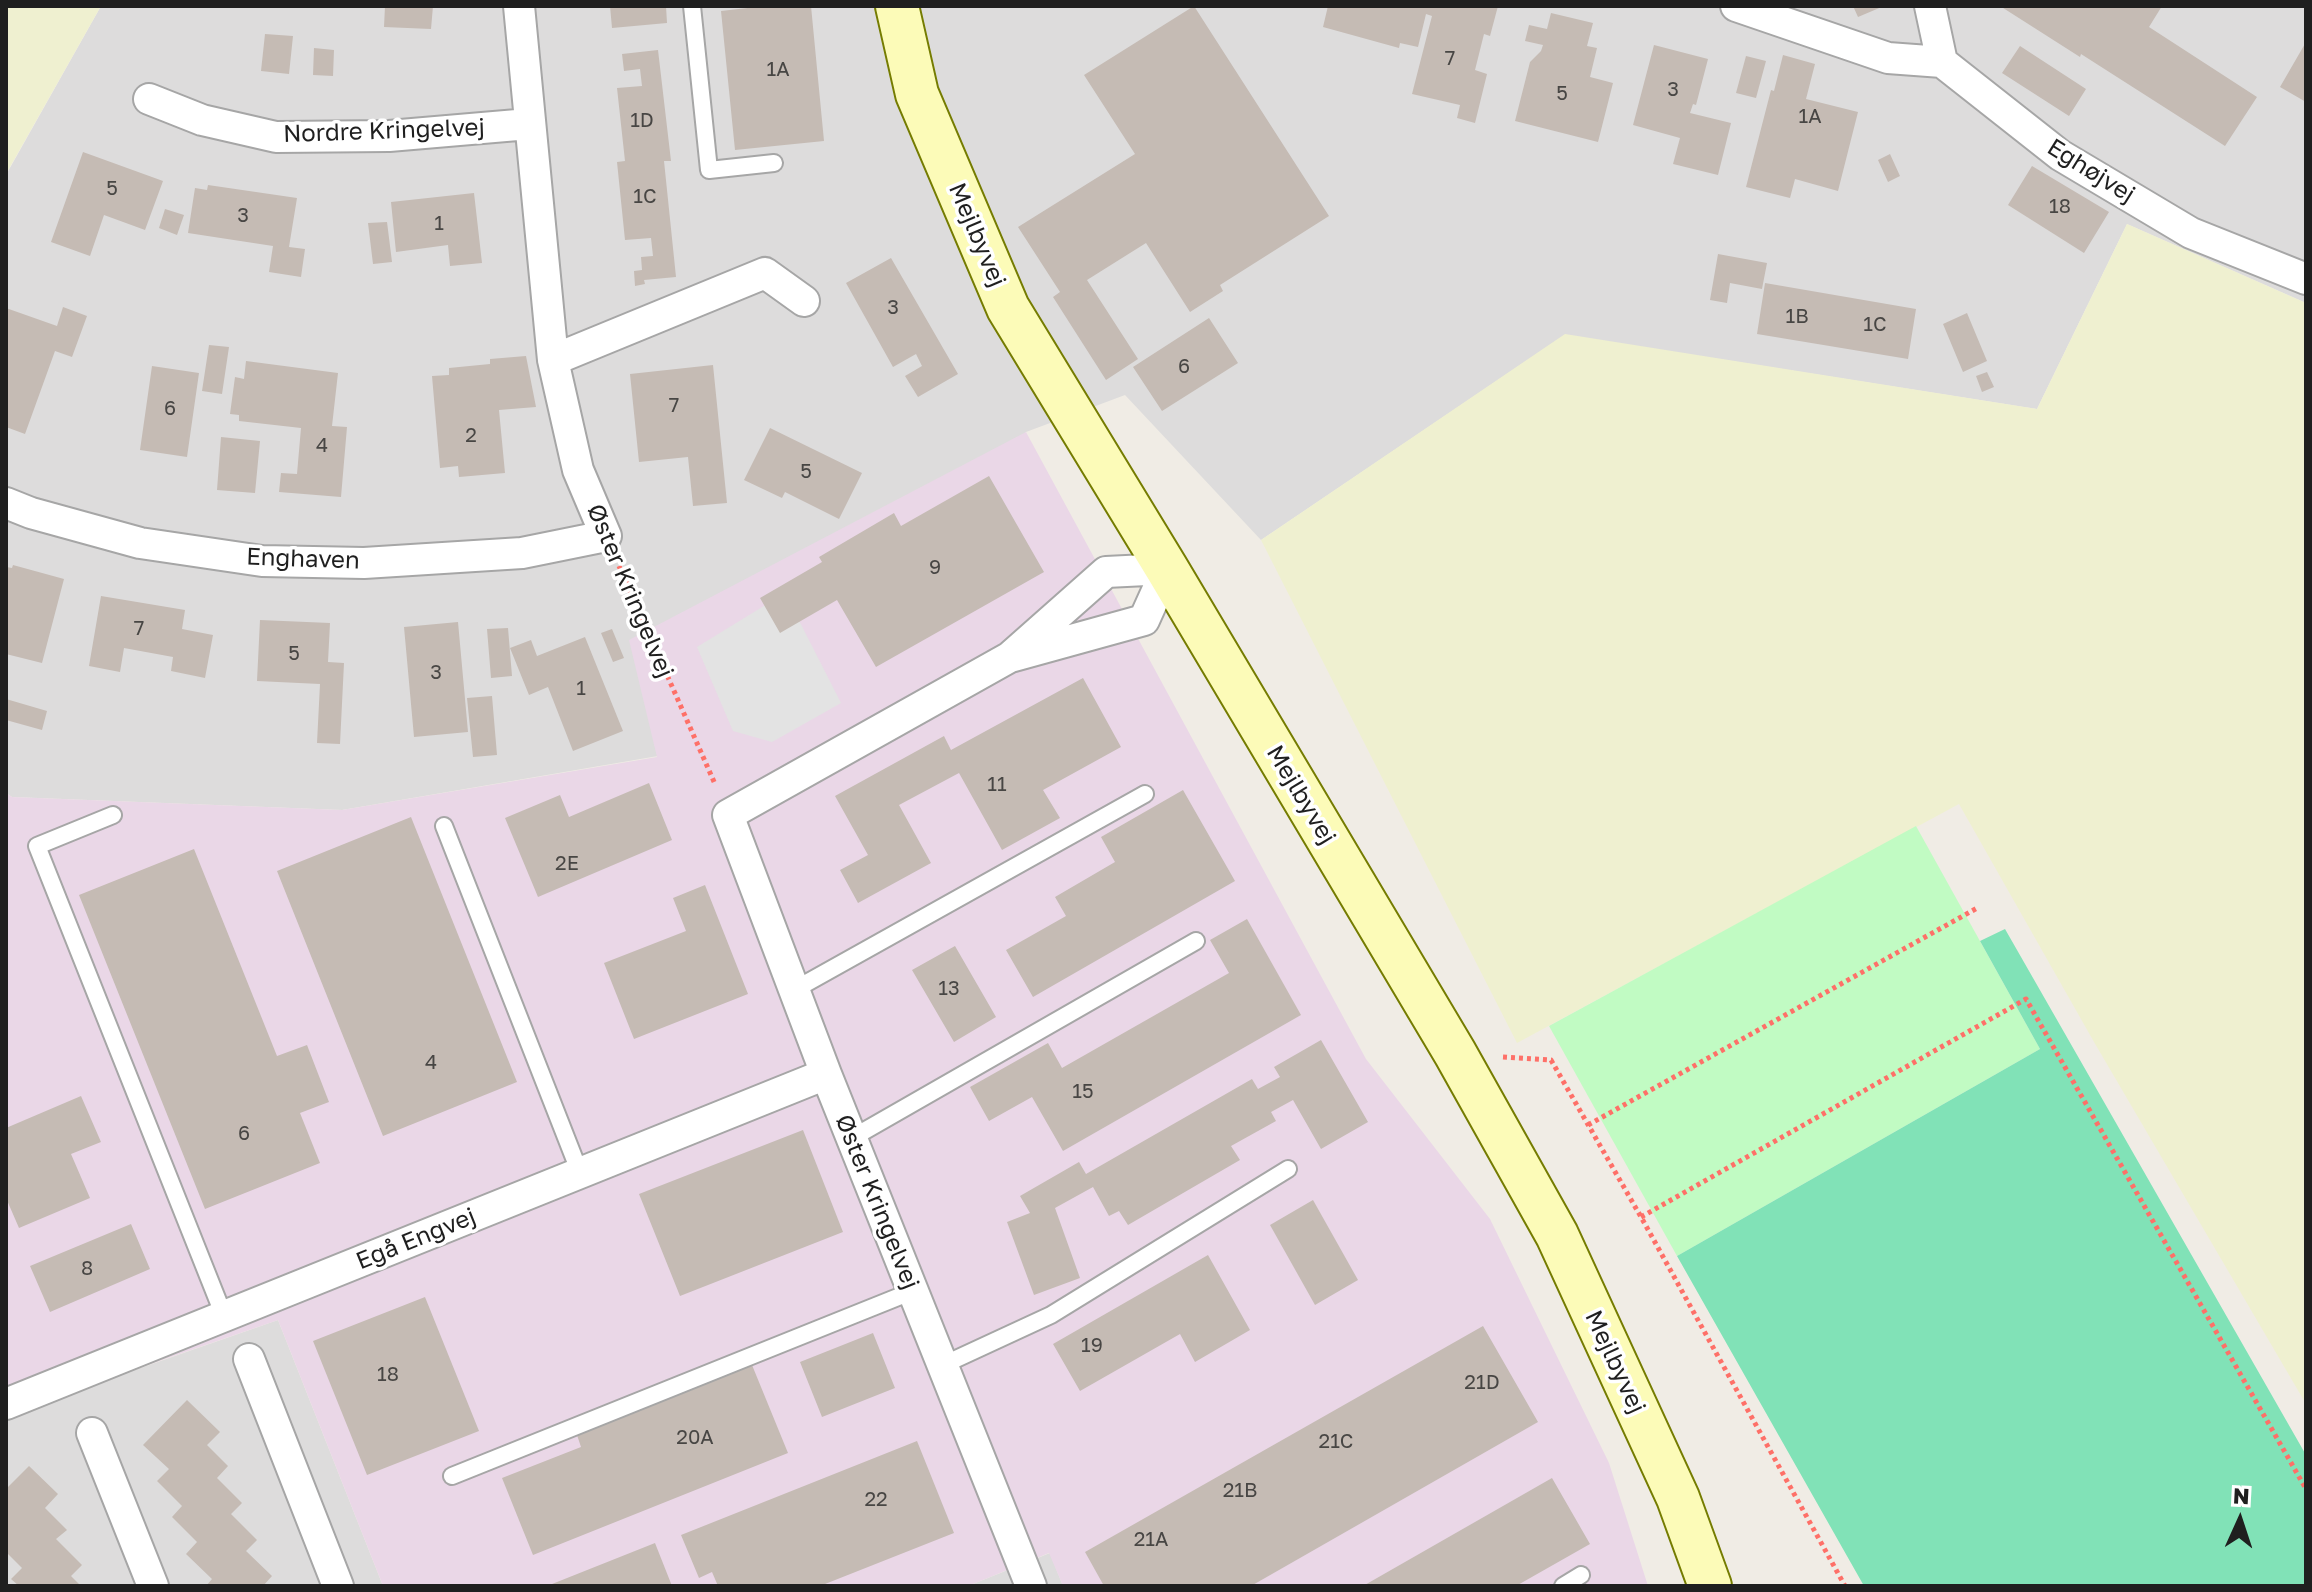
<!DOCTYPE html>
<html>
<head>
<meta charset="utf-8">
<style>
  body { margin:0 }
  #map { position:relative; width:2312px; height:1592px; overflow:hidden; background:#f0ece5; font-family:"Golos Text",sans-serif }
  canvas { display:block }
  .frame { position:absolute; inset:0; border:8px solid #1f1f1f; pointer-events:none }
  .north { position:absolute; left:2200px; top:1480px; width:80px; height:80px; -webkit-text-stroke:6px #fff; paint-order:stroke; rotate:3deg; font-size:22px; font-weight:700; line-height:32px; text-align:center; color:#1f1f1f }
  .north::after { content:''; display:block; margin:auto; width:28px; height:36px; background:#1f1f1f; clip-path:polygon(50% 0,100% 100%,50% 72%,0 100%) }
</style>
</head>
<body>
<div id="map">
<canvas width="2312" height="1592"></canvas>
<div class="frame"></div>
<div class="north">N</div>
</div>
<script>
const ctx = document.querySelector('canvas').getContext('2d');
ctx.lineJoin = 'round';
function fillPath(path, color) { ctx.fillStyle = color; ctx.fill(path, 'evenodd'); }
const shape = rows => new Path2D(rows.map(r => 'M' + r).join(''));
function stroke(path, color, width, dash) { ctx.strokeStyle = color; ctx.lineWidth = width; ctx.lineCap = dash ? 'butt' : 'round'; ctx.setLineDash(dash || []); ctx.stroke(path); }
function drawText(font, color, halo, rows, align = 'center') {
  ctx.font = font + ' "Golos Text",sans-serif'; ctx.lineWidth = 7; ctx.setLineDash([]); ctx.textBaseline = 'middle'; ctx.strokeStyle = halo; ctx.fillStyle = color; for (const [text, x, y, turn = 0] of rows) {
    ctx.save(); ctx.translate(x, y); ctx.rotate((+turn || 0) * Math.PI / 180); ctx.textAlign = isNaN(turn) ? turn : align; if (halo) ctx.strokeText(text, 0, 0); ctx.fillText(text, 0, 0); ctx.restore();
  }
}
fillPath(shape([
  [101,6,2306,6,2306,303,2127,224,2037,409,1565,335,1261,540,1125,395,1026,432,658,756,342,810,12,797,6,793,6,175],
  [278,1320,383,1586,6,1586,6,1415],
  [1050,1553,1063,1586,968,1586]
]), '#dddcdc');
fillPath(shape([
  [1026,432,1366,1059,1490,1219,1609,1463,1648,1586,1063,1586,1049,1553,968,1586,383,1586,278,1320,6,1414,6,793,12,797,342,810,657,757,629,640]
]), '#ead7e7');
fillPath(shape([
  [6,6,101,6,6,174],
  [2127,224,2306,303,2306,1404,2094,1042,1959,804,1517,1043,1261,540,1565,334,2037,409]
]), '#eff0d0');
fillPath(shape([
  [1916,826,2040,1049,1677,1256,1549,1026]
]), '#c1fbc3');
fillPath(shape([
  [2005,929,2306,1455,2306,1586,1864,1586,1677,1256,2040,1049,1980,941]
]), '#81e2b7');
fillPath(shape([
  [785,593,841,703,772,742,733,731,697,647]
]), '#e3e3e3');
fillPath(shape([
  [385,6,433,6,431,29,384,27],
  [610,6,666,6,667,23,612,28],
  [765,6,811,6,824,141,735,150,721,11],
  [1194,6,1329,216,1220,285,1223,291,1190,312,1146,243,1087,280,1138,359,1106,380,1053,297,1060,292,1018,227,1135,154,1084,75],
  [1328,6,1498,6,1490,36,1484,34,1475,70,1487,74,1475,123,1457,118,1460,105,1412,94,1432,16,1426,14,1418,47,1400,43,1399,48,1323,27],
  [1853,6,1884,6,1858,17],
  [2000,6,2162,6,2149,27,2257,97,2225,146,2081,54,2080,57],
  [1551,13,1593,23,1587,46,1597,48,1590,77,1613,83,1598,142,1515,121,1530,62,1541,51,1543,45,1525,41,1529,25,1547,29],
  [265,34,293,36,289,74,261,71],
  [2306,42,2306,102,2280,87],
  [1654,45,1708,59,1696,105,1693,104,1690,113,1731,123,1718,175,1673,164,1680,138,1633,125],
  [2020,46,2086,89,2069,116,2002,73],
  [314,48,334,50,333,76,313,75],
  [658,50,671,161,664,161,676,277,644,280,645,284,635,286,634,271,642,270,641,257,653,256,651,238,625,240,617,162,625,161,617,88,642,86,640,69,624,71,622,54],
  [1783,55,1815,64,1806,99,1858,112,1838,191,1795,179,1790,198,1746,187,1771,90,1774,91],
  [1746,56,1766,61,1756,98,1736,93],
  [83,152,163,181,145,230,104,215,90,256,51,242],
  [1890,154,1900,176,1888,182,1878,160],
  [2032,166,2109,212,2084,253,2008,205],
  [208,185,297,198,289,247,305,249,301,277,269,272,273,246,188,233,195,188,207,190],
  [474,193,482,263,450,266,448,245,396,252,391,202],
  [165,209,184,215,177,235,159,228],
  [387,222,392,262,373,264,368,223],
  [1718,254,1767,263,1762,289,1730,283,1727,303,1710,300],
  [891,258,958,374,918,397,905,376,922,366,916,354,893,367,846,283],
  [1765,283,1916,309,1908,359,1757,334],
  [63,307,87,316,72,357,55,351,25,434,6,427,6,308,57,326],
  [1967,313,1987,361,1963,372,1943,324],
  [1209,318,1238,363,1162,411,1133,367],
  [209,345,229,347,222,394,202,391],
  [526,356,536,407,499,410,505,473,459,477,458,466,440,468,432,376,449,375,449,368,490,364,490,359],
  [246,361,338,373,332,426,347,427,341,497,279,492,281,473,297,474,301,428,239,421,239,415,230,414,235,377,244,379],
  [713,365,727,503,693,506,688,457,639,462,630,374],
  [152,366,199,373,187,457,140,450],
  [1987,372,1994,387,1982,392,1976,376],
  [770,428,862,473,839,519,785,492,782,498,744,480],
  [221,437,260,441,255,493,217,490],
  [989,476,1044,572,876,667,837,600,780,633,760,598,822,562,819,557,894,513,901,526],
  [13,565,64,579,42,663,6,654,6,567,12,568],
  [101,596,185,610,182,629,213,635,205,678,171,671,173,657,124,648,120,672,89,666],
  [260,620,330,623,328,662,344,663,340,744,317,743,320,684,257,681],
  [458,622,468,732,414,737,404,627],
  [508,628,512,676,491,678,487,629],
  [612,629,624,658,613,662,601,633],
  [585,637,623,731,573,751,548,687,529,695,510,648,531,640,537,656],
  [1083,678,1121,747,1043,790,1060,818,1002,850,959,773,899,805,931,863,858,903,840,870,868,855,835,796,944,736,951,750],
  [492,696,497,755,473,757,467,698],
  [6,699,47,711,42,730,6,720],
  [649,783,672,840,538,897,505,818,560,795,569,817],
  [1183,790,1235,881,1033,997,1006,950,1066,916,1055,897,1115,862,1101,837],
  [411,817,517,1082,383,1136,277,871],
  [194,849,277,1056,307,1045,329,1102,300,1113,320,1163,205,1209,79,895],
  [705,885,748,994,634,1039,604,963,686,931,673,898],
  [1247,919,1301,1015,1063,1151,1032,1097,989,1121,970,1087,1048,1043,1062,1068,1229,973,1210,940],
  [955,946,996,1017,954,1042,912,970],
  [1321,1040,1368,1122,1321,1149,1293,1100,1271,1112,1276,1121,1231,1146,1240,1160,1128,1225,1119,1211,1109,1216,1093,1187,1055,1208,1080,1278,1034,1295,1007,1222,1030,1213,1020,1196,1079,1162,1086,1174,1252,1079,1258,1089,1280,1077,1274,1067],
  [81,1096,101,1142,71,1154,90,1198,19,1228,6,1198,6,1128],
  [803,1130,843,1232,680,1296,639,1194],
  [1313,1200,1358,1280,1315,1305,1270,1225],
  [131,1224,150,1269,50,1312,30,1266],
  [1208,1255,1250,1330,1195,1362,1180,1334,1080,1391,1053,1344],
  [425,1297,479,1431,367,1475,313,1341],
  [1483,1326,1538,1422,1251,1586,1104,1586,1085,1552],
  [873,1333,895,1388,822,1417,800,1362],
  [752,1365,788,1453,533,1555,502,1478,581,1447,577,1435],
  [187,1400,220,1432,207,1445,228,1466,217,1478,242,1503,231,1514,257,1540,246,1551,272,1576,263,1586,206,1586,212,1579,186,1554,197,1542,172,1517,182,1506,157,1481,169,1469,143,1445],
  [917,1441,954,1533,820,1586,718,1586,712,1572,699,1578,681,1535],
  [29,1466,58,1494,45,1508,67,1530,56,1539,82,1565,71,1576,81,1586,19,1586,11,1579,22,1568,6,1552,6,1489],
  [1552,1478,1590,1544,1516,1586,1363,1586],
  [655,1543,672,1586,547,1586]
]), '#c5bbb4');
const lane = shape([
  [692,6,709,170,774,163],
  [113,815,37,846,224,1316],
  [444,826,580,1173],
  [794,990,1145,794],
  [852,1138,1196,941],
  [943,1365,1051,1315,1288,1169],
  [452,1476,913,1291],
  [1563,1586,1581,1575]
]);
const street = shape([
  [1736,6,1888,58,1942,62],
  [1930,6,1942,62,2060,155,2191,233,2306,279],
  [149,99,202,120,276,137,389,136,529,124],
  [553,360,765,273,804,301],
  [6,503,31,513,140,543,262,561,364,563,522,553,606,536,578,470,553,360,519,6],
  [1010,657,1144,620,1167,569,1106,572,1010,657,728,815,826,1074,1031,1586],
  [249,1359,338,1586],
  [6,1404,826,1074],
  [92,1433,153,1586]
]);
const secondary = shape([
  [897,6,917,94,1008,308,1167,569,1455,1053,1557,1235,1678,1498,1710,1586]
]);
stroke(lane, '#a6a6a6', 20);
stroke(street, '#a6a6a6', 34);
stroke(secondary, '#757c01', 46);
stroke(shape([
  [619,566,715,784],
  [1503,1057,1551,1060,1641,1217,1845,1586],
  [1588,1125,1979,907],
  [1641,1217,2026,999,2306,1489]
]), '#fe7068', 5, [4, 4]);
stroke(lane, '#fff', 16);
stroke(street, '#fff', 30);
stroke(secondary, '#fcfbb8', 42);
drawText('20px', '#484644', null, [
  ["7",1450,59],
  ["1A",778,70],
  ["3",1673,90],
  ["5",1562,94],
  ["1A",1810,117],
  ["1D",642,121],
  ["5",112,189],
  ["1C",645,197],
  ["18",2060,207],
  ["3",243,216],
  ["1",439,224],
  ["3",893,308],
  ["1B",1797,317],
  ["1C",1875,325],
  ["6",1184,367],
  ["7",674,406],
  ["6",170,409],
  ["2",471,436],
  ["4",322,446],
  ["5",806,472],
  ["9",935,568],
  ["7",139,629],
  ["5",294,654],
  ["3",436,673],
  ["1",581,689],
  ["11",997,785],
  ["2E",567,864],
  ["13",949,989],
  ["4",431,1063],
  ["15",1083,1092],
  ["6",244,1134],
  ["8",87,1269],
  ["19",1092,1346],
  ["18",388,1375],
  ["21D",1482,1383],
  ["20A",695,1438],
  ["21C",1336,1442],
  ["21B",1240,1491],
  ["22",876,1500],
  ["21A",1151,1540]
]);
drawText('24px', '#1f1f1f', '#fff', [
  ["Nordre Kringelvej",384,131,-2],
  ["Eghøjvej",2091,171,32],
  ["Mejlbyvej",977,235,67],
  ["Enghaven",303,559,2],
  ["Øster Kringelvej",630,591,67],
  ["Mejlbyvej",1301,795,59],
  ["Øster Kringelvej",877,1202,68],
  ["Egå Engvej",416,1239,-22],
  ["Mejlbyvej",1615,1362,65]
]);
</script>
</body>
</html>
